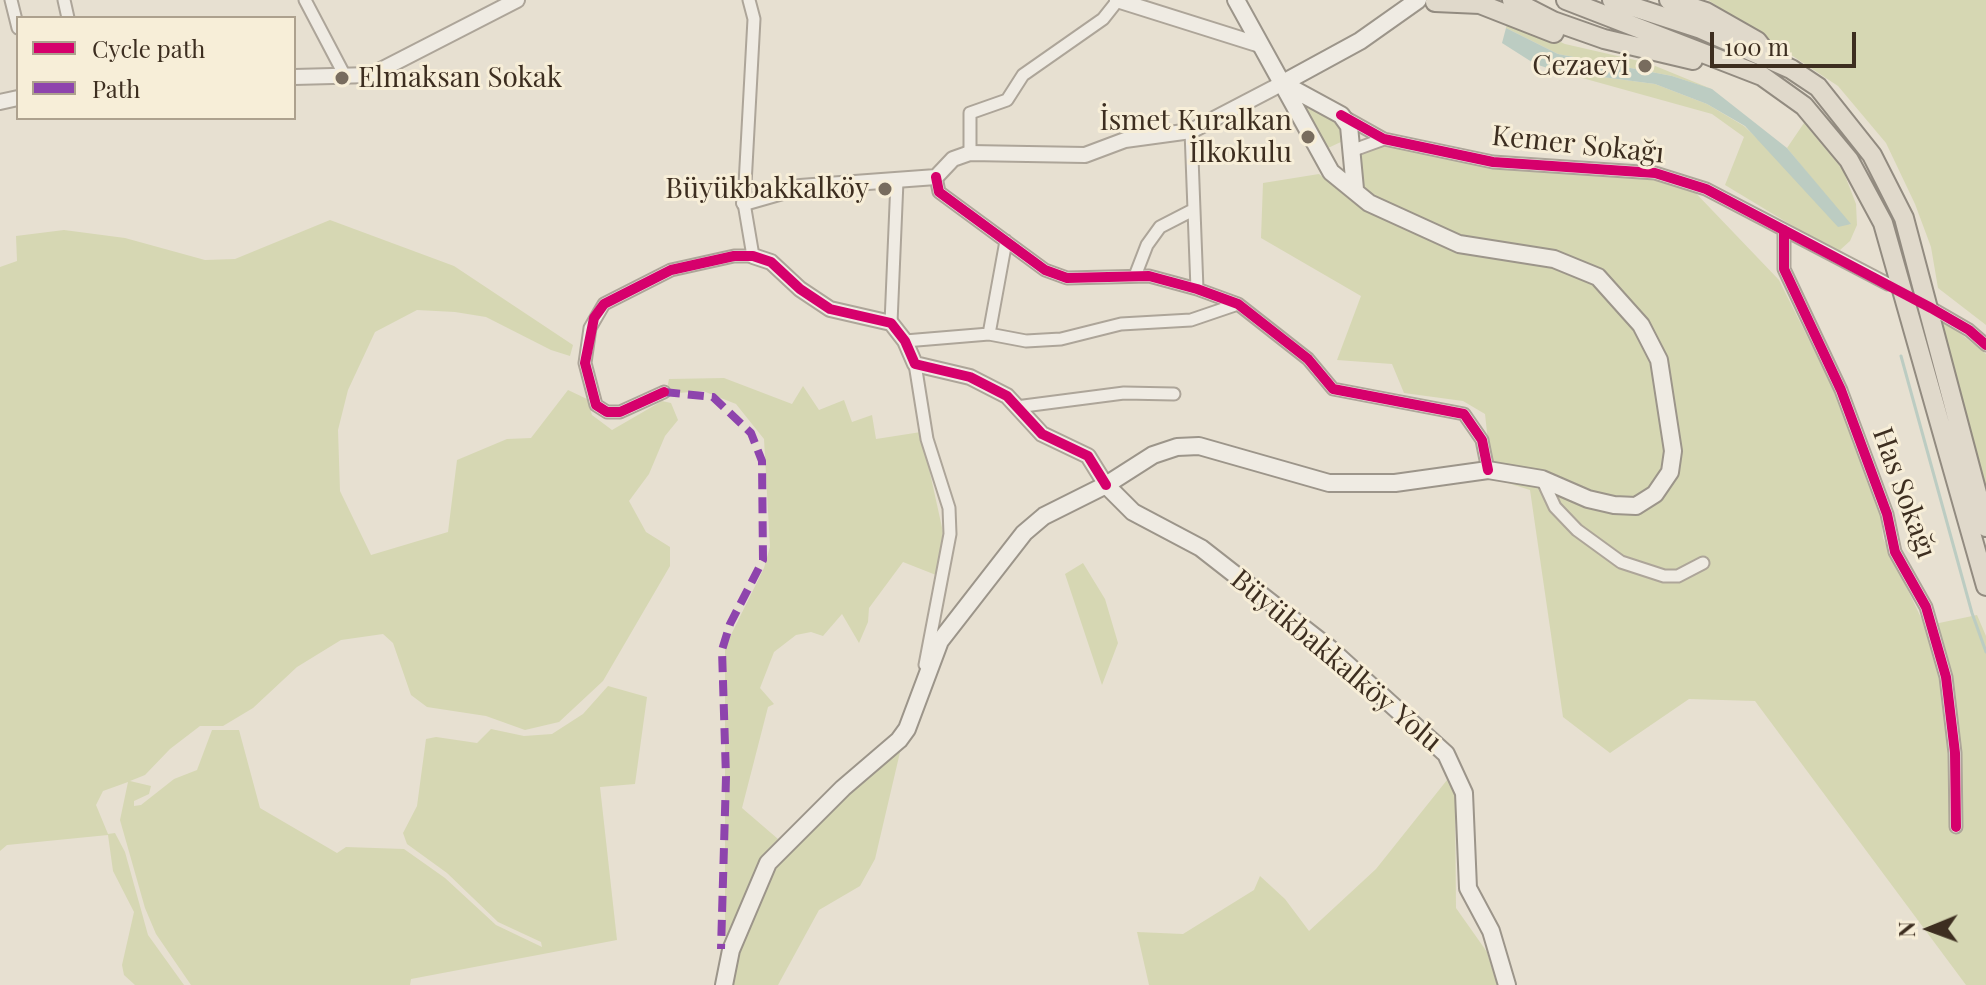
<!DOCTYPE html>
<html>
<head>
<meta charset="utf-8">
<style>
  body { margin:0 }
  #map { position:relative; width:1986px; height:985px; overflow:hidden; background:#e7e0d1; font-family:"Playfair Display",serif }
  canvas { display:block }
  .legend { position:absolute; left:16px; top:16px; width:280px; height:104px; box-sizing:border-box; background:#f7eed8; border:2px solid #ada18e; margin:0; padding:10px 14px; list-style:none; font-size:24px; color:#3d2e20 }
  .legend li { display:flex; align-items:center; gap:16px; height:40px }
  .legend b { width:40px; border:2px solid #ada18e }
  .north { position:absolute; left:1890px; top:889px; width:80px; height:80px; -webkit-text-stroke:6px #f7eed8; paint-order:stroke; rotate:269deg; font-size:22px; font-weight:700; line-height:32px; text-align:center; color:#3d2e20 }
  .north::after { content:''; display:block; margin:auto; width:28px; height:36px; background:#3d2e20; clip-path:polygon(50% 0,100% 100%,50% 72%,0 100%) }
  .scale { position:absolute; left:1710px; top:32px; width:146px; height:36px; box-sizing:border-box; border:4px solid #3d2e20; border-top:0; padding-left:10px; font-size:24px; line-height:28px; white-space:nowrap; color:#3d2e20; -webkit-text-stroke:6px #f7eed8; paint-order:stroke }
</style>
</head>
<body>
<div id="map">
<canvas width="1986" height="985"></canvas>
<ul class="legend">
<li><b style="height:10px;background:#d6006c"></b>Cycle path</li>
<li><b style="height:10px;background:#8e44ad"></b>Path</li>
</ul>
<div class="north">N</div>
<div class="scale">100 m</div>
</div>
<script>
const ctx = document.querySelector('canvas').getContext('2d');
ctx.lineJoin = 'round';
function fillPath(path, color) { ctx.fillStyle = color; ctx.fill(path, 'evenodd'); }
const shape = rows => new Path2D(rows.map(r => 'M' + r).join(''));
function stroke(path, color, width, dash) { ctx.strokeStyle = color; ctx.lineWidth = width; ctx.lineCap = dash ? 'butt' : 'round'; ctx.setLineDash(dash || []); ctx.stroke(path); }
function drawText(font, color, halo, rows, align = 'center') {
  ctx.font = font + ' "Playfair Display",serif'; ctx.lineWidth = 6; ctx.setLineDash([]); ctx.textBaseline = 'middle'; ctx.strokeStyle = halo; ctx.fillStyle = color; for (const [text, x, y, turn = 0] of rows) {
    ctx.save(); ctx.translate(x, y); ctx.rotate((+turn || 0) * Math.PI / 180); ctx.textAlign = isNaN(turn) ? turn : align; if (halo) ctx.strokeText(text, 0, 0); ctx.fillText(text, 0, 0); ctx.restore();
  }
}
fillPath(shape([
  [1708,0,1986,0,1986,325,1938,288,1931,247,1915,204,1886,143,1838,86],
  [1508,19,1565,44,1648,63,1714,90,1672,76,1558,54,1506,28],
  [1557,71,1655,84,1707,104,1744,126,1850,225,1787,148,1804,123,1843,170,1856,204,1857,225,1850,241,1840,250,1831,249,1725,185,1744,137,1712,114],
  [1296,97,1337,123,1344,131,1343,141,1328,148,1318,145],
  [1394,145,1482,161,1638,170,1689,186,1779,280,1843,408,1880,504,1883,538,1925,626,1977,615,1986,636,1986,985,1966,985,1755,701,1689,699,1610,753,1563,717,1530,490,1492,478,1485,414,1463,401,1404,393,1392,364,1337,360,1361,296,1261,238,1263,183,1319,174,1355,204,1366,193,1353,174,1355,149],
  [330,220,454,266,573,345,570,356,551,350,486,317,455,312,417,310,375,332,348,390,338,430,340,491,371,555,448,532,457,460,507,439,531,438,568,390,587,399,592,415,612,430,662,401,671,403,678,420,665,436,649,474,629,501,646,532,670,547,670,566,603,681,559,722,525,730,486,716,427,707,411,695,393,643,383,634,341,640,297,667,253,708,223,726,200,726,170,749,145,775,130,781,151,786,149,794,134,801,134,806,141,805,174,779,197,770,212,730,239,730,260,808,337,853,346,847,404,849,445,878,496,925,542,947,541,942,498,922,447,873,407,844,403,833,417,806,426,739,436,737,477,743,491,729,524,736,552,734,583,714,608,686,647,697,635,784,600,787,617,940,411,979,410,985,191,985,156,934,145,908,120,820,128,782,103,791,96,805,108,834,115,833,125,852,148,935,184,985,135,985,124,975,122,965,134,912,113,871,108,835,7,845,0,851,0,267,17,261,16,236,64,230,125,238,205,260,235,259],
  [1937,315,1986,354,1986,506],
  [724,378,792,404,803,386,819,410,844,400,852,422,872,415,876,439,921,432,943,532,936,575,903,562,869,608,868,622,859,643,842,614,823,636,811,632,796,635,774,652,760,688,774,704,768,707,742,808,778,839,763,855,731,936,725,936,725,647,764,568,770,547,764,439,736,404,703,391,666,394,669,379],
  [1083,563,1105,599,1118,643,1102,685,1065,574],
  [901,748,875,859,860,886,819,910,778,985,731,985,737,953,772,870,853,786],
  [1447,780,1455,795,1456,908,1487,952,1497,985,1149,985,1137,932,1183,934,1254,890,1260,876,1285,899,1309,931,1376,869]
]), '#d6d7b3');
fillPath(shape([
  [1506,28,1558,54,1672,76,1712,89,1787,148,1851,224,1838,227,1745,126,1707,104,1655,84,1557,71,1535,64,1502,43]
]), '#bcccc2');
stroke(shape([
  [1901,356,1972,613,1986,652]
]), '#bcccc2', 3);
const minor = shape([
  [11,0,18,28],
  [64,0,68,18],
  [305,0,345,76],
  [1343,116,1384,139,1493,162,1655,173,1706,189,1888,284],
  [1191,131,1197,289],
  [1351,151,1384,139],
  [970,153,970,113,1007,100,1023,75,1103,19,1118,0],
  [936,177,939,192,1045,270,1067,278,1149,276,1197,289,1238,304,1308,359,1333,389,1464,414,1482,440,1488,470],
  [1784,230,1784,269,1841,390,1887,514,1895,552,1926,607,1946,677,1955,753,1956,827],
  [1135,276,1147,245,1160,227,1193,210],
  [1931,308,1969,330,1986,345],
  [891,323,897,181],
  [989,334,1026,341,1061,339,1121,324,1191,320,1238,304],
  [905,341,989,334,1006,241],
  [915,364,927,439,949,508,950,534,925,665],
  [664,392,620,412,607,412,596,405,585,363,590,328,604,304,671,270,734,256,753,256,744,203,754,19,749,0],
  [1016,407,1124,393,1174,394],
  [1542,479,1555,507,1577,530,1621,562,1664,576,1678,576,1703,563]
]);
const tertiary = shape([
  [1117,0,1260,45],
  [294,77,371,75,517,0],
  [0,102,18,98],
  [744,203,800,187,936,177,953,159,970,153,1085,155,1125,140,1191,131,1283,83],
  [753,256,771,262,800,289,830,309,891,323,905,341,915,364,970,377,1007,396,1042,434,1088,456,1106,485]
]);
const secondary = shape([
  [1283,83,1360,41,1418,0],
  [1284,84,1341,115,1349,126,1355,189],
  [1106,485,1133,512,1201,548,1329,648,1446,754,1464,793,1468,888,1491,931,1507,985],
  [724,985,731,950,768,863,843,788,899,740,907,729,940,641,1024,533,1044,516,1106,485,1153,455,1177,447,1199,446,1329,483,1395,483,1488,470,1542,479,1588,499,1614,505,1636,506,1655,494,1670,472,1673,451,1659,360,1641,325,1598,277,1554,259,1459,244,1369,203,1331,172,1236,0]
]);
const trunk = shape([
  [1512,0,1553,21,1604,39,1693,60],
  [1566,0,1762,76,1804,106,1849,160,1883,223,1986,586],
  [1612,0,1701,29,1791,69,1818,87,1872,155,1904,218,1986,527],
  [1669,0,1706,12,1757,41,1764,50],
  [1435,2,1480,4,1554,33]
]);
stroke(minor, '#ada599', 15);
stroke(tertiary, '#ada599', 18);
stroke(secondary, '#9c958a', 20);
stroke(trunk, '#928b80', 22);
stroke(minor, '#efebe3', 11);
stroke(tertiary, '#efebe3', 14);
stroke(secondary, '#efebe3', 16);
stroke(trunk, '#e0d9cb', 18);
stroke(shape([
  [664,392,713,397,751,433,762,461,763,560,730,624,722,650,726,777,721,949]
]), '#8e44ad', 8, [16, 8]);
stroke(shape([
  [1341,115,1384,139,1493,162,1655,173,1706,189,1931,308,1969,330,1986,345],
  [936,177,939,192,1045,270,1067,278,1149,276,1197,289,1238,304,1308,359,1333,389,1464,414,1482,440,1488,470],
  [1784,230,1784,269,1841,390,1887,514,1895,552,1926,607,1946,677,1955,753,1956,827],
  [664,392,620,412,607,412,596,405,585,363,594,318,604,304,671,270,734,256,753,256,771,262,800,289,830,309,891,323,905,341,915,364,970,377,1007,396,1042,434,1088,456,1106,485]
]), '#d6006c', 10);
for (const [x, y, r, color] of [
  [1645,66,8,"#786c5e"],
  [342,78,8,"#786c5e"],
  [1308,137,8,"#786c5e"],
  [885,189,8,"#786c5e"]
]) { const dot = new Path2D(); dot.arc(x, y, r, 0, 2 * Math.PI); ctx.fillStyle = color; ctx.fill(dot); stroke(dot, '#f7eed8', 3); }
drawText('28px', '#3d2e20', '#f7eed8', [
  ["Cezaevi",1629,66],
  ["Elmaksan Sokak",358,78,"left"],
  ["İsmet Kuralkan",1292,121],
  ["İlkokulu",1292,153],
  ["Büyükbakkalköy",869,189]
], 'right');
drawText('28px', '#3d2e20', '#f7eed8', [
  ["Kemer Sokağı",1578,145,6],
  ["Has Sokağı",1904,493,70],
  ["Büyükbakkalköy Yolu",1336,661,40]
]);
</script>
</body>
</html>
